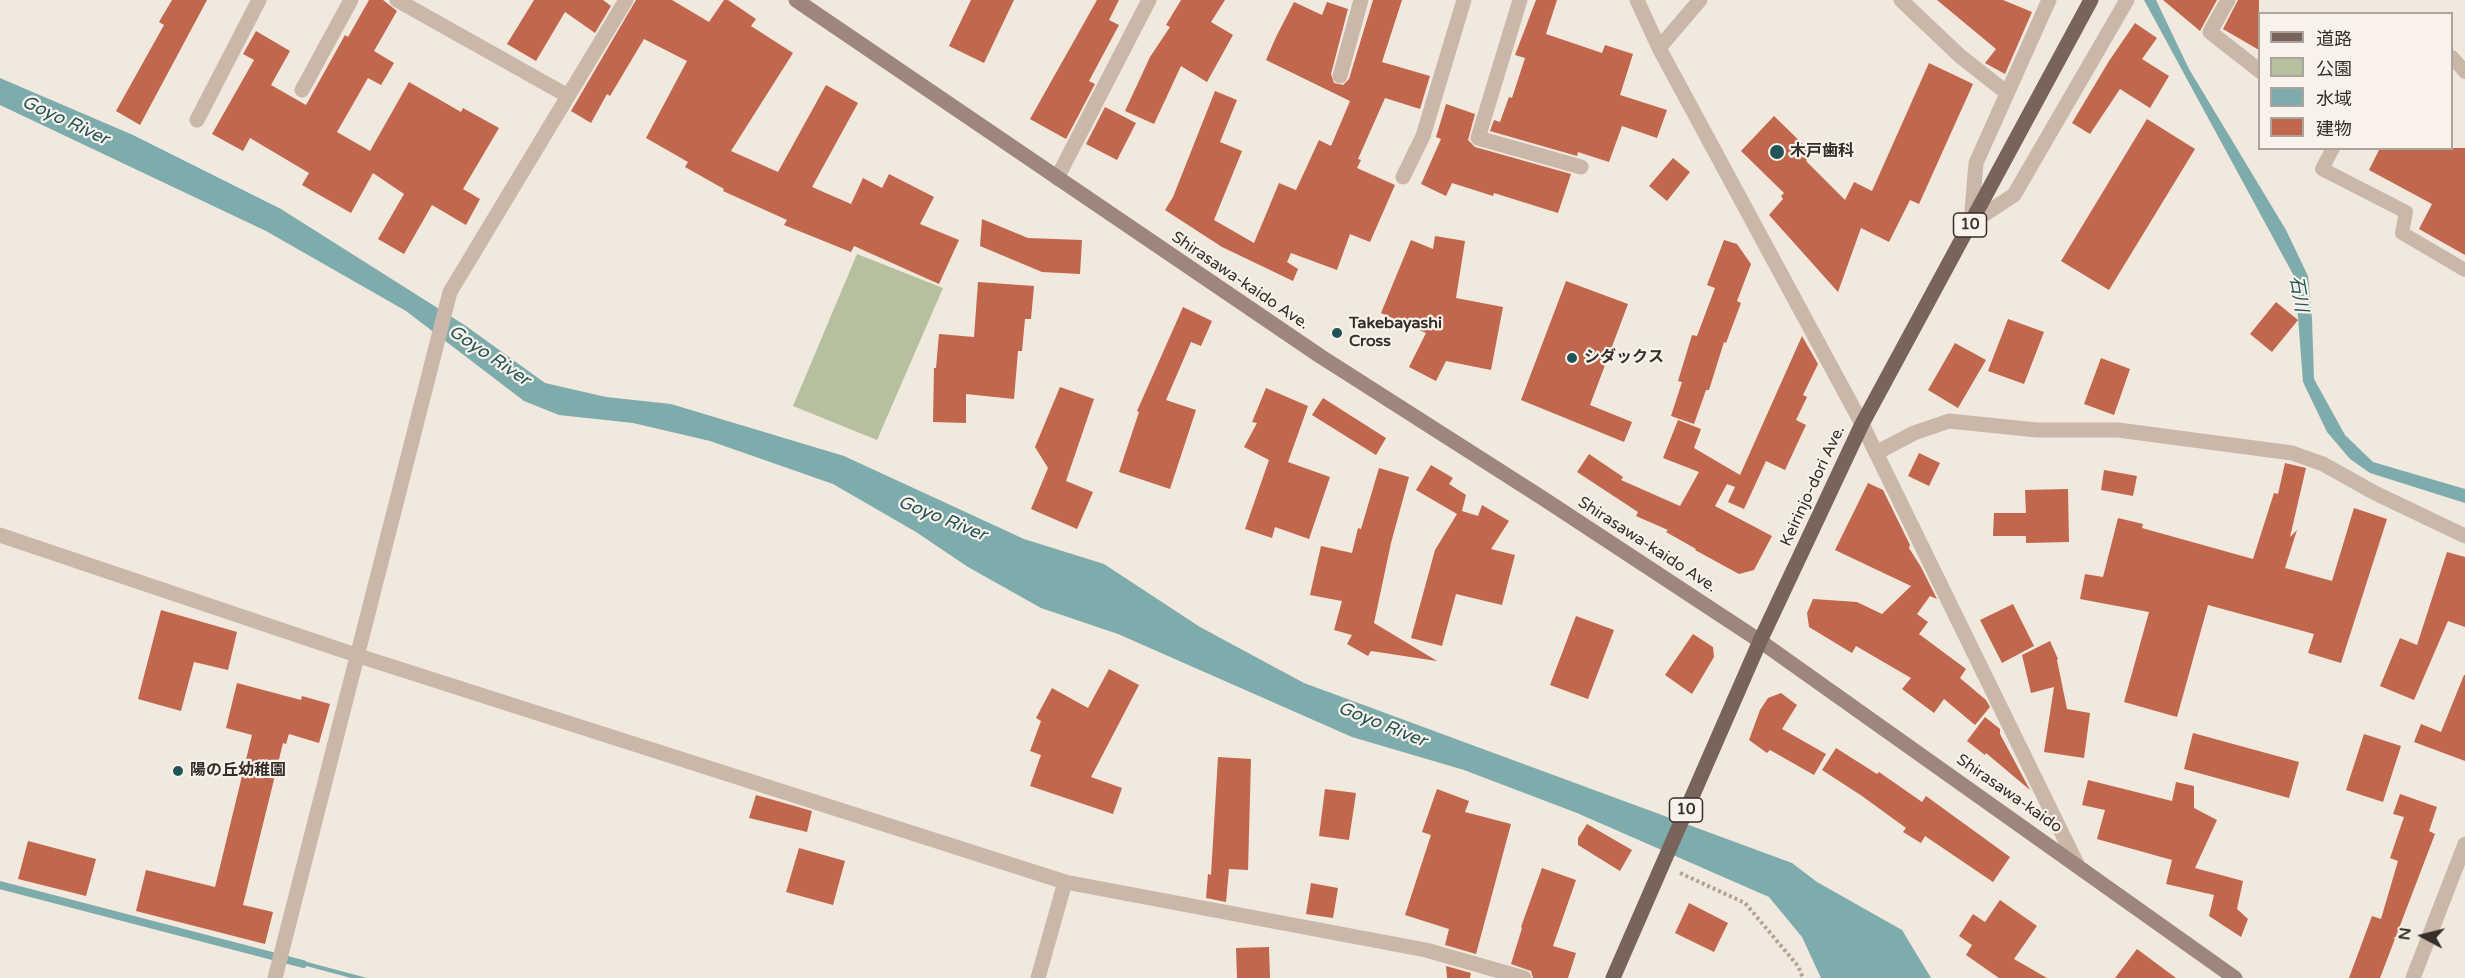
<!DOCTYPE html>
<html>
<head>
<meta charset="utf-8">
<style>
  body { margin:0 }
  #map { position:relative; width:2465px; height:978px; overflow:hidden; background:#f1e8de; font-family:"Varela Round","Noto Sans JP",sans-serif }
  canvas { display:block }
  .legend { position:absolute; left:2258px; top:12px; width:195px; height:138px; box-sizing:border-box; background:#f9f2ea; border:2px solid #aba39d; margin:0; padding:8px 10px; list-style:none; font-size:18px; color:#372d29 }
  .legend li { display:flex; align-items:center; gap:12px; height:30px }
  .legend b { width:30px; border:2px solid #aba39d }
  .north { position:absolute; left:2393px; top:906px; width:60px; height:60px; -webkit-text-stroke:4px #f9f2ea; paint-order:stroke; rotate:277deg; font-size:16px; font-weight:700; line-height:24px; text-align:center; color:#372d29 }
  .north::after { content:''; display:block; margin:auto; width:21px; height:27px; background:#372d29; clip-path:polygon(50% 0,100% 100%,50% 72%,0 100%) }
</style>
</head>
<body>
<div id="map">
<canvas width="2465" height="978"></canvas>
<ul class="legend">
<li><b style="height:8px;background:#78645b"></b>道路</li>
<li><b style="height:16px;background:#b5c09e"></b>公園</li>
<li><b style="height:16px;background:#7eacad"></b>水域</li>
<li><b style="height:16px;background:#c0674d"></b>建物</li>
</ul>
<div class="north">N</div>
</div>
<script>
const ctx = document.querySelector('canvas').getContext('2d');
ctx.lineJoin = 'round';
function fillPath(path, color) { ctx.fillStyle = color; ctx.fill(path, 'evenodd'); }
const shape = rows => new Path2D(rows.map(r => 'M' + r).join(''));
function stroke(path, color, width, dash) { ctx.strokeStyle = color; ctx.lineWidth = width; ctx.lineCap = dash ? 'butt' : 'round'; ctx.setLineDash(dash || []); ctx.stroke(path); }
function drawText(font, color, halo, rows, align = 'center') {
  ctx.font = font + ' "Varela Round","Noto Sans JP",sans-serif'; ctx.lineWidth = 4.5; ctx.setLineDash([]); ctx.textBaseline = 'middle'; ctx.strokeStyle = halo; ctx.fillStyle = color; for (const [text, x, y, turn = 0] of rows) {
    ctx.save(); ctx.translate(x, y); ctx.rotate((+turn || 0) * Math.PI / 180); ctx.textAlign = isNaN(turn) ? turn : align; if (halo) ctx.strokeText(text, 0, 0); ctx.fillText(text, 0, 0); ctx.restore();
  }
}
fillPath(shape([
  [857,254,943,288,877,440,793,406]
]), '#b5c09e');
fillPath(shape([
  [2144,0,2156,0,2189,69,2286,230,2308,276,2312,319,2314,379,2345,435,2373,462,2465,489,2465,503,2370,473,2350,459,2327,432,2303,382,2295,278],
  [0,78,133,135,281,209,466,326,545,383,606,397,671,404,844,456,1024,539,1104,564,1200,627,1304,683,1792,863,1817,882,1902,930,1931,978,1821,978,1802,937,1769,897,1577,813,1464,770,1352,737,1118,634,1041,608,968,567,916,532,833,484,710,441,633,423,559,415,524,401,406,311,266,231,0,105],
  [296,959,367,978,351,978,295,963]
]), '#7eacad');
stroke(shape([
  [0,885,303,964]
]), '#7eacad', 8);
fillPath(shape([
  [172,0,207,0,140,125,116,111,164,25,159,22],
  [369,0,383,0,397,11,374,51,394,63,381,85,368,78,337,132,370,151,409,82,461,112,463,108,499,128,463,189,480,199,466,225,432,205,404,254,378,239,404,194,373,173,351,213,302,185,309,173,250,138,243,151,212,134,254,60,243,54,256,31,290,51,271,85,306,105,345,35,348,37],
  [534,0,603,0,611,6,595,33,565,12,536,61,507,44],
  [636,0,672,0,709,22,724,0,728,0,756,19,751,26,793,53,731,151,778,172,826,85,858,103,812,187,851,204,863,178,882,188,889,174,934,197,920,224,959,240,939,284,854,246,851,252,784,225,787,220,723,191,724,189,685,167,688,162,646,138,687,61,644,39,610,96,607,94,591,123,571,111],
  [971,0,1014,0,984,63,949,46],
  [1097,0,1119,0,1109,20,1119,25,1089,81,1095,84,1066,139,1030,119],
  [1181,0,1225,0,1211,22,1233,35,1207,82,1181,66,1154,124,1125,111,1150,57,1170,27,1166,25],
  [1373,0,1402,0,1382,62,1430,76,1420,109,1385,98,1358,159,1361,160,1357,168,1395,185,1370,242,1350,234,1337,270,1291,253,1287,262,1298,269,1293,281,1222,247,1165,210,1173,197,1215,91,1237,100,1220,142,1242,151,1214,220,1254,243,1279,183,1296,190,1319,140,1331,146,1350,101,1266,60,1276,37,1294,2,1322,15,1327,2,1348,9,1331,74,1334,83,1343,85,1349,79],
  [1536,0,1557,0,1546,34,1602,53,1605,45,1633,54,1620,95,1667,110,1657,138,1622,126,1609,162,1578,152,1577,156,1490,131,1494,120,1500,122,1509,97,1512,98,1525,58,1515,55],
  [1937,0,2003,0,2032,12,2005,74,1985,63,1996,49],
  [2163,0,2217,0,2200,31],
  [2238,0,2259,0,2259,50,2223,29],
  [2135,23,2157,38,2142,59,2169,76,2150,108,2120,89,2090,134,2072,123,2109,61],
  [1929,63,1973,84,1919,204,1910,200,1889,242,1861,228,1838,292,1769,215,1783,199,1781,196,1784,193,1741,151,1774,116,1813,154,1806,161,1845,200,1854,182,1872,191],
  [1446,104,1475,114,1468,140,1475,147,1571,174,1558,213,1494,193,1493,196,1452,183,1446,196,1421,184,1441,139,1436,137],
  [1105,107,1136,123,1117,160,1086,144],
  [2147,119,2195,149,2109,290,2061,261],
  [2380,148,2465,148,2465,255,2419,229,2432,204,2369,170],
  [1673,158,1690,172,1667,201,1649,186],
  [982,219,1028,238,1082,240,1080,274,1042,272,980,246],
  [1435,236,1465,241,1456,298,1503,307,1491,370,1446,361,1436,381,1409,367,1426,333,1381,313,1411,240,1433,249],
  [1724,240,1737,244,1751,264,1737,301,1741,303,1726,343,1724,342,1709,390,1706,390,1694,424,1671,416,1682,382,1678,381,1692,335,1697,336,1715,288,1707,285],
  [1566,281,1628,304,1590,405,1632,422,1624,442,1521,400],
  [978,282,1034,286,1031,319,1025,319,1022,351,1018,351,1014,399,966,394,966,423,933,422,934,368,936,368,939,334,974,337],
  [2276,302,2298,320,2272,352,2250,334],
  [1183,307,1212,321,1201,346,1191,342,1166,400,1196,410,1170,489,1119,472,1139,412,1137,411],
  [2008,319,2044,332,2024,384,1988,371],
  [1802,336,1818,364,1803,395,1807,397,1796,420,1806,425,1785,470,1766,461,1744,509,1728,502,1735,487,1727,484,1715,506,1772,536,1754,570,1739,574,1695,550,1696,549,1666,532,1668,530,1636,516,1638,512,1577,472,1589,454,1623,477,1621,480,1680,506,1699,472,1663,458,1678,420,1701,429,1694,448,1740,475],
  [1955,343,1986,360,1958,408,1928,390],
  [2101,358,2130,369,2114,415,2084,404],
  [1060,387,1094,399,1066,481,1093,492,1077,529,1031,509,1048,468,1035,447],
  [1266,388,1308,406,1288,462,1330,477,1309,539,1275,527,1272,538,1245,529,1269,460,1244,447,1257,423,1252,422],
  [1323,398,1386,438,1376,455,1312,415],
  [1919,453,1940,463,1929,486,1908,476],
  [2285,463,2306,468,2290,537,2297,530,2285,568,2332,581,2354,508,2387,519,2341,663,2308,653,2314,634,2208,605,2177,717,2124,702,2149,612,2080,599,2085,574,2103,577,2118,518,2143,524,2142,528,2253,559,2274,493,2278,494],
  [1431,465,1453,478,1449,484,1466,495,1462,511,1478,516,1482,505,1509,521,1491,549,1515,555,1502,605,1456,594,1442,646,1411,638,1435,550,1457,514,1416,490],
  [1379,468,1409,477,1391,543,1374,623,1437,661,1371,651,1368,656,1347,644,1352,635,1334,630,1342,601,1310,595,1321,546,1352,553,1358,528,1361,529],
  [2104,470,2137,476,2133,496,2101,490],
  [1868,483,1883,490,1910,545,1909,548,1921,567,1937,599,1930,596,1917,614,1928,622,1919,634,1966,669,1960,678,1986,700,1990,707,1975,725,1944,699,1934,713,1902,689,1911,678,1856,646,1852,653,1809,627,1807,613,1813,599,1857,602,1882,614,1911,586,1835,550],
  [2068,489,2069,542,2026,543,2026,536,1993,536,1994,513,2026,513,2025,490],
  [2447,552,2465,557,2465,627,2448,621,2414,700,2380,686,2400,638,2417,645],
  [2013,604,2034,646,2002,663,1980,620],
  [161,610,237,632,228,670,194,662,181,711,138,699],
  [1576,616,1614,630,1588,699,1550,685],
  [1693,634,1713,647,1714,657,1692,694,1665,675],
  [2050,641,2058,659,2057,660,2067,709,2090,713,2084,758,2044,752,2054,687,2031,693,2022,655],
  [1109,669,1139,685,1091,777,1122,788,1113,814,1030,786,1041,755,1030,751,1041,721,1036,718,1052,688,1088,708],
  [2464,675,2465,675,2465,761,2414,742,2421,724,2441,732],
  [237,683,301,700,302,696,330,704,319,743,289,734,286,744,283,743,243,905,273,912,265,944,136,911,146,870,215,887,252,735,226,728],
  [1781,693,1797,705,1782,729,1826,754,1814,775,1770,750,1767,753,1749,740,1760,710,1768,698],
  [1985,717,2000,729,2000,734,2030,790,1986,753,1985,755,1967,741],
  [2193,733,2299,762,2289,798,2184,769],
  [2364,734,2401,746,2383,802,2346,790],
  [1836,748,1877,774,1879,772,1922,802,1926,796,2010,857,1993,882,1925,836,1921,843,1903,832,1906,828,1862,796,1822,770],
  [1218,757,1251,759,1248,870,1229,869,1226,902,1206,898,1208,874,1211,875],
  [2088,780,2172,801,2176,782,2194,786,2194,808,2217,820,2195,868,2243,881,2237,909,2248,919,2241,937,2209,916,2214,895,2166,884,2172,860,2097,839,2105,810,2082,805],
  [1325,789,1356,793,1349,840,1319,836],
  [1437,789,1469,801,1465,812,1511,824,1476,954,1445,945,1449,929,1405,915,1431,835,1422,832],
  [2400,794,2437,807,2429,831,2435,834,2380,978,2349,978,2372,916,2381,919,2398,861,2390,858,2404,817,2393,814],
  [756,795,812,811,807,832,749,818],
  [1587,824,1632,850,1620,871,1578,845,1578,838],
  [28,841,96,859,86,896,18,879],
  [799,848,845,861,833,905,786,892],
  [1542,868,1576,880,1553,946,1576,953,1568,978,1533,978,1531,971,1511,964,1522,928,1521,927],
  [1311,883,1338,888,1333,918,1306,914],
  [2000,900,2037,926,2014,959,2047,978,1999,978,1966,955,1972,945,1959,936,1973,914,1985,922],
  [1689,903,1728,923,1714,952,1675,933],
  [1269,947,1270,978,1237,978,1236,948],
  [2137,949,2176,978,2115,978],
  [1446,966,1471,973,1470,978,1447,978]
]), '#c0674d');
stroke(shape([
  [1680,873,1745,903,1798,966,1803,978]
]), '#b5a294', 4, [3, 3]);
stroke(shape([
  [2452,57,2465,72],
  [2333,148,2322,169,2406,212,2402,233,2465,270]
]), '#c9b8aa', 14);
stroke(shape([
  [397,0,568,96],
  [1520,0,1478,138,1581,167],
  [1637,0,1659,48,1862,424,2078,866],
  [1901,0,1960,56,2007,93],
  [2228,0,2210,32,2260,71],
  [1659,48,1700,0],
  [1340,76,1361,0],
  [302,90,351,0],
  [197,120,259,0],
  [1403,177,1423,136,1464,0],
  [1057,178,1149,0],
  [1971,223,2014,195,2127,0],
  [1971,223,1976,163,2049,0],
  [1876,453,1914,433,1949,421,2037,430,2118,430,2292,453,2323,464,2375,493,2465,536],
  [0,535,359,656,1065,882,1426,950,1524,978],
  [275,978,450,292,626,0],
  [1038,978,1065,882],
  [2413,978,2465,844]
]), '#c9b8aa', 15);
stroke(shape([
  [796,0,1320,356,1544,499,1760,641,2235,978]
]), '#9d877c', 15);
stroke(shape([
  [1613,978,1760,641,1862,424,2091,0]
]), '#78645b', 15);
for (const [x, y, r, color] of [
  [1777,152,8,"#215457"],
  [1337,333,6,"#215457"],
  [1572,358,6,"#215457"],
  [178,771,6,"#215457"]
]) { const dot = new Path2D(); dot.arc(x, y, r, 0, 2 * Math.PI); ctx.fillStyle = color; ctx.fill(dot); stroke(dot, '#f9f2ea', 2); }
for (const [x, y, w] of [
  [1970,225,33],
  [1686,810,33]
]) { const box = new Path2D(); box.roundRect(x - w / 2, y - 12, w, 24, 4.5); ctx.fillStyle = '#f9f2ea'; ctx.fill(box); stroke(box, '#372d29', 1.5); }
drawText('bold 15px', '#372d29', null, [
  ["10",1970,225],
  ["10",1686,810]
]);
drawText('bold 16px', '#372d29', '#f9f2ea', [
  ["木戸歯科",1790,152],
  ["Takebayashi",1349,324],
  ["Cross",1349,342],
  ["シダックス",1584,358],
  ["陽の丘幼稚園",190,771]
], 'left');
drawText('16px', '#372d29', '#f9f2ea', [
  ["Shirasawa-kaido Ave.",1240,281,34],
  ["Keirinjo-dori Ave.",1813,486,-65],
  ["Shirasawa-kaido Ave.",1647,545,33],
  ["Shirasawa-kaido",2009,794,35]
]);
drawText('italic 18px', '#215457', '#f9f2ea', [
  ["Goyo River",65,121,25],
  ["石川",2298,294,80],
  ["Goyo River",489,356,34],
  ["Goyo River",942,519,22],
  ["Goyo River",1382,725,22]
]);
</script>
</body>
</html>
